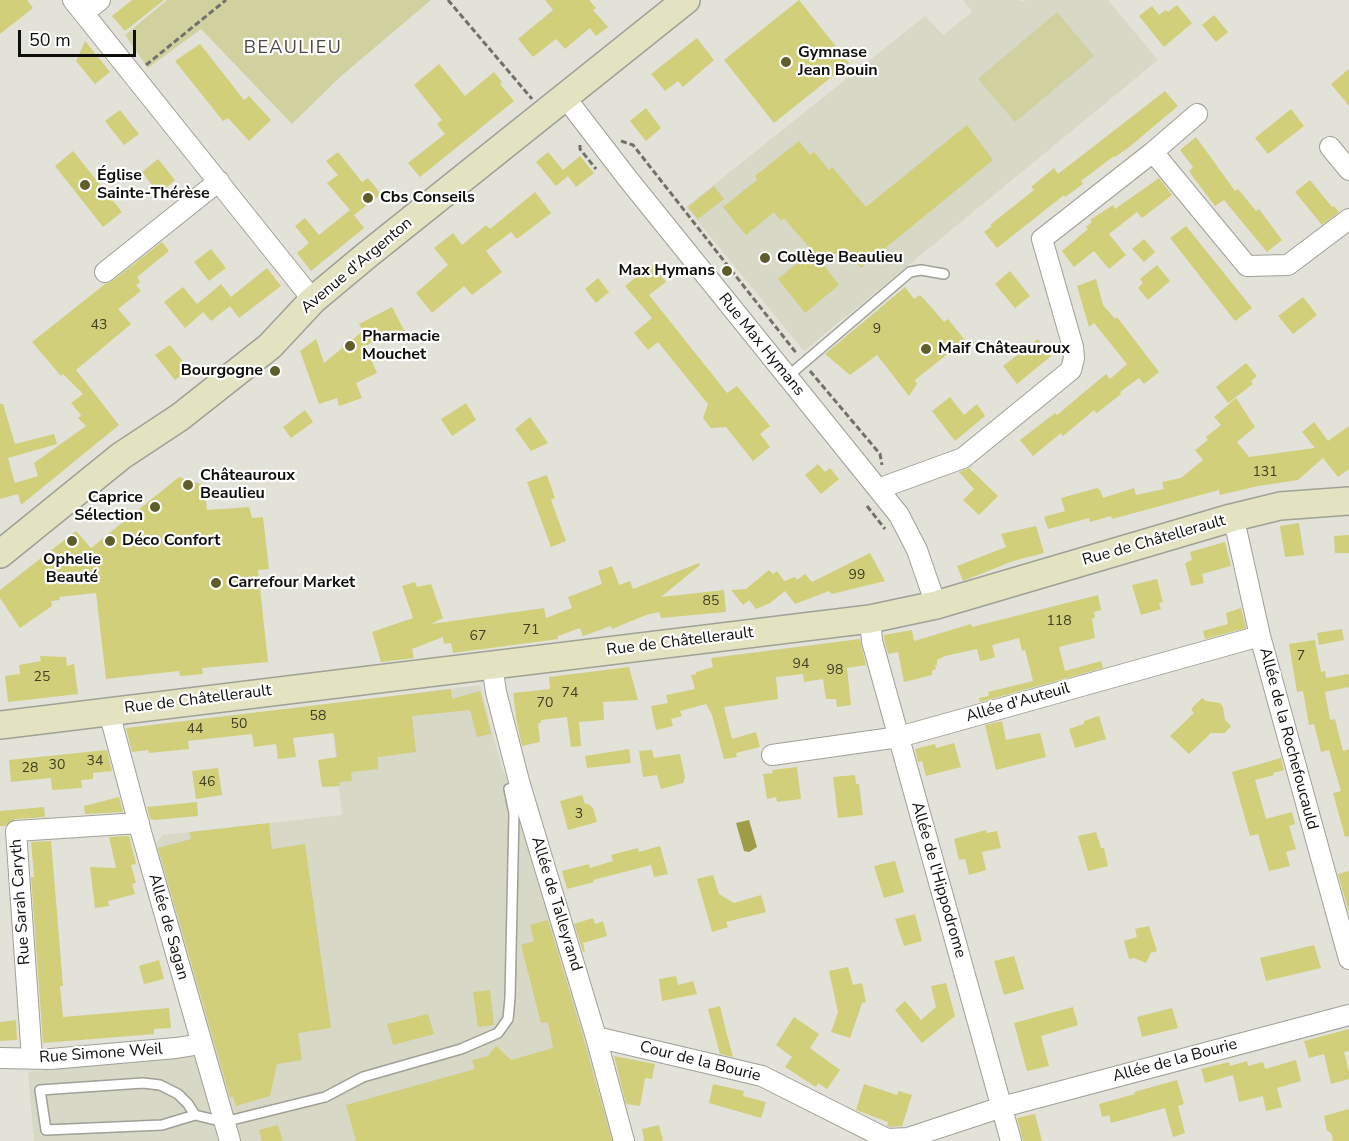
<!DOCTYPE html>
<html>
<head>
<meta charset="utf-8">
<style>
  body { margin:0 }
  #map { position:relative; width:1349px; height:1141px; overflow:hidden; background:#e2e2d8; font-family:"Nunito Sans",sans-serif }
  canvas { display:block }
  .scale { position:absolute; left:18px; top:30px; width:118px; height:27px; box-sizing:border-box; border:3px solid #0e0e0b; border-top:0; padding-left:8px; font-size:18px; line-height:21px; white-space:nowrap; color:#0e0e0b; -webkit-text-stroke:4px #fff; paint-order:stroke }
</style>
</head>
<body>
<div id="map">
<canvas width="1349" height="1141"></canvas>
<div class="scale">50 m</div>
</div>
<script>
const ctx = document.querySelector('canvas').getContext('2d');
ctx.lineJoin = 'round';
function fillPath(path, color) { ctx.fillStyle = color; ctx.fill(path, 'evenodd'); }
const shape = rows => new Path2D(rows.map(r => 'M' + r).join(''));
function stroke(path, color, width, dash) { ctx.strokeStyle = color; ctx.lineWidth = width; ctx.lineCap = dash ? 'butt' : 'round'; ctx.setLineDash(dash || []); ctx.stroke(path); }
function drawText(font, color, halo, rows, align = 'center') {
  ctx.font = font + ' "Nunito Sans",sans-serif'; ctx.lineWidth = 4.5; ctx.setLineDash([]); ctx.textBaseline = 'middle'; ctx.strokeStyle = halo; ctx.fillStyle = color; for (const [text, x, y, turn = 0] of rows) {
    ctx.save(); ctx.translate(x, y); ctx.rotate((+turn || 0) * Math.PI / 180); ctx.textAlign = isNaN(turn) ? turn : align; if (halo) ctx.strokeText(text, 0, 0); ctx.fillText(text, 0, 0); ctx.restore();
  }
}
fillPath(shape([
  [963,0,1020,0,1022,2,1025,0,1108,0,1158,60,804,351,686,207,925,16,943,35,972,12],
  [480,685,502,768,523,813,613,1141,34,1141,28,1072,213,1053,156,843,163,835,342,815,330,704]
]), '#d8d8c6');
fillPath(shape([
  [167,0,431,0,340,77,292,124,201,29,148,68,125,35],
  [1057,12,1094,56,1015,122,978,79]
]), '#d1d19f');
fillPath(shape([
  [749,820,757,847,749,852,744,851,736,823]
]), '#9e9c46');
fillPath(shape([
  [0,0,27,0,33,8,0,34],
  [132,0,164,0,125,31,112,16],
  [545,0,589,0,596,8,593,10,608,27,596,36,590,28,565,49,556,39,533,57,518,39,553,10],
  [799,0,849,63,774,123,724,60],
  [1177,5,1192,23,1164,47,1139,16,1152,6,1159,15,1166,10,1168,12],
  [1214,15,1228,32,1216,42,1202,25],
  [697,38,714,60,683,87,678,81,665,91,651,74],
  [85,41,110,72,95,84,76,61],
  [200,44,244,100,249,96,271,120,249,141,228,118,223,121,175,61],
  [439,64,465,96,494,72,502,82,500,84,514,101,420,177,408,163,445,134,437,124,442,120,414,85],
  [1349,69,1349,106,1331,84],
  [1165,91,1178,106,1128,148,1115,157,1114,156,1081,181,1083,184,1065,197,1064,195,997,248,984,232,992,226,990,225,1034,190,1031,187,1054,168,1058,174],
  [646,108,661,128,646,141,630,121],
  [1291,109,1304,126,1268,154,1255,138],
  [120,110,139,134,124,145,105,121],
  [967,125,993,160,861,268,844,247,823,264,839,285,805,313,778,279,812,251,784,218,781,221,774,212,746,235,723,207,757,180,755,176,799,141,810,155,814,152,829,170,832,167,866,207],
  [1196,137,1235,191,1238,189,1256,211,1259,209,1282,240,1267,252,1224,200,1215,206,1193,177,1189,171,1193,167,1180,150],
  [73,151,122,212,103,227,55,166],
  [338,152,362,182,368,178,381,194,354,215,364,228,311,271,297,253,309,243,295,226,305,218,319,235,350,210,327,183,338,175,326,161],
  [548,152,563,170,580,156,594,173,576,187,568,176,556,186,536,162],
  [158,159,175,180,159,194,142,172],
  [1159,178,1172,195,1142,218,1137,212,1109,234,1126,255,1109,269,1094,251,1074,267,1062,251,1088,229,1086,227,1092,222,1090,220,1113,205,1115,209],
  [1310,180,1332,207,1334,206,1339,212,1322,225,1295,192],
  [714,186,724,199,698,219,688,207],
  [535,192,551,213,517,239,511,232,486,251,502,272,472,295,464,286,432,313,416,293,448,265,434,248,453,233,462,245,486,225,490,229],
  [1186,226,1252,308,1235,321,1170,238],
  [1144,239,1155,252,1144,262,1132,249],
  [162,242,169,251,137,277,140,282,136,285,141,291,118,309,131,324,76,370,119,425,21,505,15,483,38,476,34,463,86,426,78,418,81,415,71,403,83,394,63,374,61,376,32,342,105,284,112,281],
  [211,249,226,268,209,281,194,262],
  [652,264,666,282,649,295,727,393,737,386,770,426,760,434,770,447,753,461,726,427,711,428,703,418,708,404,658,342,648,350,634,333,652,318,625,286],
  [1157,265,1170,281,1148,300,1138,288,1143,283,1140,279],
  [267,268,281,286,239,318,230,306,211,321,203,312,185,328,164,302,183,287,197,304,221,284,231,297],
  [1010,271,1030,296,1015,308,995,284],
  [598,278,609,292,596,303,585,289],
  [1096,279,1103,305,1115,319,1117,317,1159,372,1144,384,1139,378,1120,392,1121,394,1097,413,1094,410,1063,436,1061,433,1033,456,1020,440,1055,413,1057,415,1106,374,1110,379,1127,364,1094,323,1089,327,1077,286],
  [905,287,914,299,920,295,925,300,944,322,948,319,965,340,915,380,917,384,909,396,877,355,850,375,825,354],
  [1303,297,1317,315,1293,334,1278,316],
  [392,307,405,332,388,341,385,336,365,346,377,373,356,383,362,398,339,406,337,398,319,404,300,351,316,339,324,363,363,331,359,324],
  [1038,339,1051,356,1017,384,1003,366],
  [170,345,189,369,175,380,155,355],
  [1246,363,1257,376,1251,381,1253,384,1228,403,1216,387],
  [950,397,964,415,977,404,985,416,955,441,932,411],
  [1236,398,1255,427,1237,442,1249,457,1315,448,1302,432,1314,422,1328,441,1349,426,1349,469,1338,477,1323,458,1298,480,1258,486,1220,495,1219,490,1112,519,1111,516,1090,522,1089,518,1048,529,1044,517,1065,511,1061,498,1097,488,1100,490,1103,498,1134,488,1136,495,1164,489,1162,482,1181,478,1203,460,1195,450,1208,440,1206,437,1221,425,1214,417],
  [466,403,476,420,452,436,441,419],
  [0,404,3,404,15,444,54,434,57,444,8,458,18,494,0,499],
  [305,410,313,422,291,438,283,427],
  [530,417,548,443,531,451,515,429],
  [818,464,825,472,830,468,839,479,821,494,805,475],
  [969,468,998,496,979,515,963,500,974,489,959,472],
  [547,475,555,498,551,500,566,541,551,547,527,482],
  [179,477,204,485,207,510,249,507,252,518,263,517,269,569,258,570,268,662,202,668,203,674,180,676,179,671,106,679,96,593,59,597,60,600,51,601,52,606,20,628,0,598,0,590,76,531,91,548],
  [1299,523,1304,555,1285,557,1280,526],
  [1036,526,1044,553,1013,561,963,581,957,566,1006,547,1001,534],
  [1349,535,1349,553,1335,553,1334,536],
  [1225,542,1231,566,1202,574,1204,583,1191,586,1185,563,1192,560,1190,552],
  [870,553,885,581,832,594,829,591,795,604,785,591,770,603,756,609,749,600,743,605,731,590,746,589,769,570,773,574,777,571,784,581,795,577,797,580,805,574,812,582],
  [699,563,700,565,661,597,724,590,726,612,661,618,659,612,646,615,612,629,611,626,583,636,580,628,558,636,558,639,453,653,451,643,444,644,443,637,412,649,414,658,381,662,372,632,413,618,402,586,415,582,417,587,431,584,443,618,431,624,544,608,546,618,572,608,568,597,602,584,598,571,612,566,619,585,630,581,633,589],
  [1157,579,1163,602,1159,603,1161,609,1141,615,1132,585],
  [1098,595,1101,610,1094,612,1095,617,1092,619,1095,638,1059,647,1065,671,1101,661,1103,668,980,702,979,698,989,696,988,692,1033,681,1025,650,1022,651,1019,638,992,645,995,657,986,660,980,661,977,649,945,656,937,660,937,665,935,665,936,669,932,671,932,675,904,682,898,652,888,654,884,639,884,635,912,630,914,641,971,624,972,627],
  [1241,608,1246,628,1205,639,1203,631,1228,624,1226,613],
  [1342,629,1344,640,1319,645,1317,633],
  [860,639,866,665,847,668,851,705,837,707,836,699,826,699,823,679,804,682,803,674,776,677,778,699,724,707,732,739,756,732,760,747,736,753,737,757,724,759,712,715,706,704,680,711,682,716,671,719,673,726,656,730,651,706,668,703,666,695,695,689,691,675,696,674,696,672,713,667,711,658],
  [1315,640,1321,672,1325,671,1326,678,1349,674,1349,687,1325,692,1330,720,1335,719,1343,751,1349,749,1349,836,1345,837,1333,793,1341,791,1329,750,1321,752,1314,724,1309,725,1303,691,1297,692,1289,644],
  [40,656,66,657,67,666,74,664,78,694,8,702,5,676,20,674,19,665,41,661],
  [629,667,638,700,603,702,604,720,579,722,581,746,571,747,567,717,541,720,541,723,538,723,540,742,522,746,517,724,513,693,550,689,549,677],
  [451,689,452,699,480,691,491,734,477,737,470,710,412,716,416,752,378,757,378,769,351,772,352,781,339,782,340,786,322,787,318,760,337,757,334,733,293,738,296,757,278,759,276,744,254,747,252,734,188,741,189,749,149,753,148,750,132,752,126,728],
  [1202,698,1206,701,1220,703,1223,707,1225,720,1231,726,1225,733,1211,733,1189,754,1170,736,1194,713,1191,709],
  [1099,716,1106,739,1075,748,1069,729,1084,724,1084,721],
  [1002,721,1006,740,1040,733,1046,757,996,770,985,725],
  [954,743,961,767,926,776,922,761,918,762,915,749,935,744,936,748],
  [629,749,631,763,587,768,585,756],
  [107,750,112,771,93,773,93,779,81,780,82,788,52,790,51,778,11,782,9,760],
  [652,750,654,758,680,754,685,778,683,783,661,789,657,775,643,777,639,751],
  [1281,758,1284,770,1273,773,1274,775,1255,780,1266,819,1292,812,1295,824,1289,826,1296,849,1286,852,1290,866,1269,871,1258,834,1250,836,1232,772],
  [797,767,801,799,777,802,776,797,767,799,763,774,773,773,772,770],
  [218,768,222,795,196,799,192,771],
  [855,775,856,784,859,784,863,815,838,818,833,777],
  [582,795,585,804,588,804,593,808,597,822,568,830,560,801],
  [119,797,123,812,85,814,84,806],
  [197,802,198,816,155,820,150,819,147,807],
  [44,807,45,817,15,819,5,826,0,826,0,811],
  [269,823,272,849,305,844,331,1028,298,1033,302,1060,277,1064,270,1096,236,1106,233,1097,230,1097,158,848,191,839,190,832],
  [986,830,987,833,997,831,1001,848,982,852,986,870,969,875,965,859,959,860,954,839],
  [1096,832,1101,848,1104,848,1108,866,1088,871,1078,836],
  [129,836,136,864,131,865,136,883,132,884,135,894,108,901,109,906,95,908,90,867,116,868,109,837],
  [51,841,63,986,60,986,63,1017,169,1008,171,1028,154,1029,154,1034,43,1043,31,877,34,877,31,842],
  [660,846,668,874,654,877,651,865,593,880,594,882,567,889,562,871,589,864,590,868,613,861,611,855,638,848,639,852],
  [895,861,904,892,884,898,874,866],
  [1349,871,1349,913,1338,874],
  [713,875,719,894,734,903,761,895,766,912,726,922,728,927,712,932,697,879],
  [915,914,922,941,904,946,895,919],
  [593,918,595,924,603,921,607,936,583,943,585,952,583,952,574,924],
  [548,920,584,1040,612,1141,356,1141,346,1105,475,1069,472,1060,488,1056,496,1046,511,1060,553,1048,548,1022,541,1023,521,945,534,941,530,925],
  [1149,926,1157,951,1151,953,1146,963,1134,958,1129,959,1124,941,1137,937,1135,929],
  [1314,945,1321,968,1266,981,1260,958],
  [1014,956,1024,989,1004,995,994,961],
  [159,960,164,979,144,984,139,966],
  [848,967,853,985,862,983,866,1002,862,1003,850,1038,831,1032,838,1012,829,971],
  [676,976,678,985,693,981,697,994,662,1001,659,979],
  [946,983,955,1016,922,1043,895,1010,905,1001,921,1020,936,1007,931,986],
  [490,990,494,1025,478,1027,473,992],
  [720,1006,726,1031,733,1057,720,1054,708,1009],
  [1073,1007,1078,1025,1041,1036,1049,1066,1027,1071,1014,1023],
  [1172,1008,1178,1028,1142,1037,1137,1017],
  [428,1014,434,1034,393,1045,387,1024],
  [794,1017,819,1034,810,1048,840,1070,827,1089,818,1083,816,1087,785,1067,792,1057,776,1045],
  [16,1020,17,1040,0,1041,0,1022],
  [1349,1029,1349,1051,1344,1052,1349,1071,1349,1079,1331,1084,1324,1054,1309,1058,1304,1041],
  [614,1056,655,1064,652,1079,645,1078,640,1106,626,1104],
  [1296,1060,1301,1081,1277,1088,1282,1107,1266,1111,1263,1096,1239,1102,1233,1075,1205,1083,1201,1069,1229,1062,1230,1066,1247,1061,1248,1066,1263,1062,1265,1069],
  [1177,1080,1184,1104,1178,1106,1185,1133,1173,1137,1165,1108,1111,1123,1109,1115,1102,1117,1099,1104,1135,1094,1134,1092],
  [713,1084,744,1091,743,1096,766,1102,761,1118,709,1103],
  [864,1084,897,1095,899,1091,912,1095,902,1126,890,1127,887,1126,888,1122,856,1110],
  [1349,1109,1349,1141,1333,1141,1331,1133,1327,1131,1324,1116],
  [1035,1114,1042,1141,1023,1141,1017,1118],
  [278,1125,283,1141,262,1141,259,1130],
  [659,1125,663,1141,644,1141,642,1129]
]), '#d1cf79');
const service = shape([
  [787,377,910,272,921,270,944,274],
  [195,1115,188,1104,178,1094,160,1085,143,1083,40,1090,46,1130,162,1125,195,1115,224,1122,325,1097,363,1077,461,1049,498,1033,508,1019,510,998,514,813,509,789,520,785]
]);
const minor = shape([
  [73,0,313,300],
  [84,13,100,0],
  [565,97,628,179,899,515,917,550,936,605],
  [1330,147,1349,170],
  [1153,152,1197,114],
  [105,272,219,181],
  [878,489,963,458,1071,370,1074,358,1073,347,1042,239,1153,152,1247,266,1288,265,1349,219],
  [1231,518,1237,533,1260,636,1349,959],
  [870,619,872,641,1011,1141],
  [492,665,496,692,520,785,596,1037,624,1141],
  [109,712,141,832,230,1141],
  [772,755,899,737,1260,636],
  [596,1037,762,1076,887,1139,908,1138,1002,1107,1349,1015],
  [0,1058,51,1059,176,1048,201,1044],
  [32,1059,16,831,139,823]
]);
const secondary = shape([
  [0,554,121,456,180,417,270,346,313,300,367,255,686,0],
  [0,725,870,619,936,605,1231,518,1280,506,1349,501]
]);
stroke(service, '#9fa096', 12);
stroke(minor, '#9fa096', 22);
stroke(secondary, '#9fa096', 30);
stroke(shape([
  [448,0,532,99],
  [146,65,226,0],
  [621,141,633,145,797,354],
  [580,145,580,149,596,169],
  [810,371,880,454,882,465],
  [867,506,885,529]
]), '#71716b', 3, [6, 3]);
stroke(service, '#fff', 9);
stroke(minor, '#fff', 20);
stroke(secondary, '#e4e3c1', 27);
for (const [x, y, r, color] of [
  [786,62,6,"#5f5e2b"],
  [85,185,6,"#5f5e2b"],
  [368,198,6,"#5f5e2b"],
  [765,258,6,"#5f5e2b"],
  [727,271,6,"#5f5e2b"],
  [350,346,6,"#5f5e2b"],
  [926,349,6,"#5f5e2b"],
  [275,371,6,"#5f5e2b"],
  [188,485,6,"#5f5e2b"],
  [155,507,6,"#5f5e2b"],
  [72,541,6,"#5f5e2b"],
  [110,541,6,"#5f5e2b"],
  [216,583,6,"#5f5e2b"]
]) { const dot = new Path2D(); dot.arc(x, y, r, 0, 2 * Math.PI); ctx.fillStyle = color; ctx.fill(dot); stroke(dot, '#fff', 2); }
drawText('14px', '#3f3e26', null, [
  ["43",99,326],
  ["9",877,330],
  ["131",1265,473],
  ["99",857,576],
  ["85",711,602],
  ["118",1059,622],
  ["71",531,631],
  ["67",478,637],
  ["7",1301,657],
  ["94",801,665],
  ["98",835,671],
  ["25",42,678],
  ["74",570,694],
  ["70",545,704],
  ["58",318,717],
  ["50",239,725],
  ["44",195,730],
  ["34",95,762],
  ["30",57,766],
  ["28",30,769],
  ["46",207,783],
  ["3",579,815]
]);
drawText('bold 16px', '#0e0e0b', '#fff', [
  ["Gymnase",798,53],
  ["Jean Bouin",798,71],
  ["Église",97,176],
  ["Sainte-Thérèse",97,194],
  ["Cbs Conseils",380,198],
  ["Collège Beaulieu",777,258],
  ["Max Hymans",715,271,"right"],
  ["Pharmacie",362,337],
  ["Mouchet",362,355],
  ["Maif Châteauroux",938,349],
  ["Bourgogne",263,371,"right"],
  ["Châteauroux",200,476],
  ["Beaulieu",200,494],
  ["Caprice",143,498,"right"],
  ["Sélection",143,516,"right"],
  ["Déco Confort",122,541],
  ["Ophelie",72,560,"center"],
  ["Beauté",72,578,"center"],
  ["Carrefour Market",228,583]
], 'left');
drawText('16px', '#0e0e0b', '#fff', [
  ["Avenue d'Argenton",357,266,-40],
  ["Rue Max Hymans",761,345,51],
  ["Rue de Châtellerault",1154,541,-16],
  ["Rue de Châtellerault",680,642,-7],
  ["Rue de Châtellerault",198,700,-7],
  ["Allée d'Auteuil",1018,703,-16],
  ["Allée de la Rochefoucauld",1288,739,75],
  ["Allée de l'Hippodrome",938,880,74],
  ["Rue Sarah Caryth",21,902,-94],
  ["Allée de Talleyrand",556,904,73],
  ["Allée de Sagan",168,927,74],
  ["Rue Simone Weil",101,1054,-4],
  ["Allée de la Bourie",1175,1061,-15],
  ["Cour de la Bourie",700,1062,14]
]);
ctx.letterSpacing = '1.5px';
drawText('18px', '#484840', '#fff', [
  ["BEAULIEU",293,49]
]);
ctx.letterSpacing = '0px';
</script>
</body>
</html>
